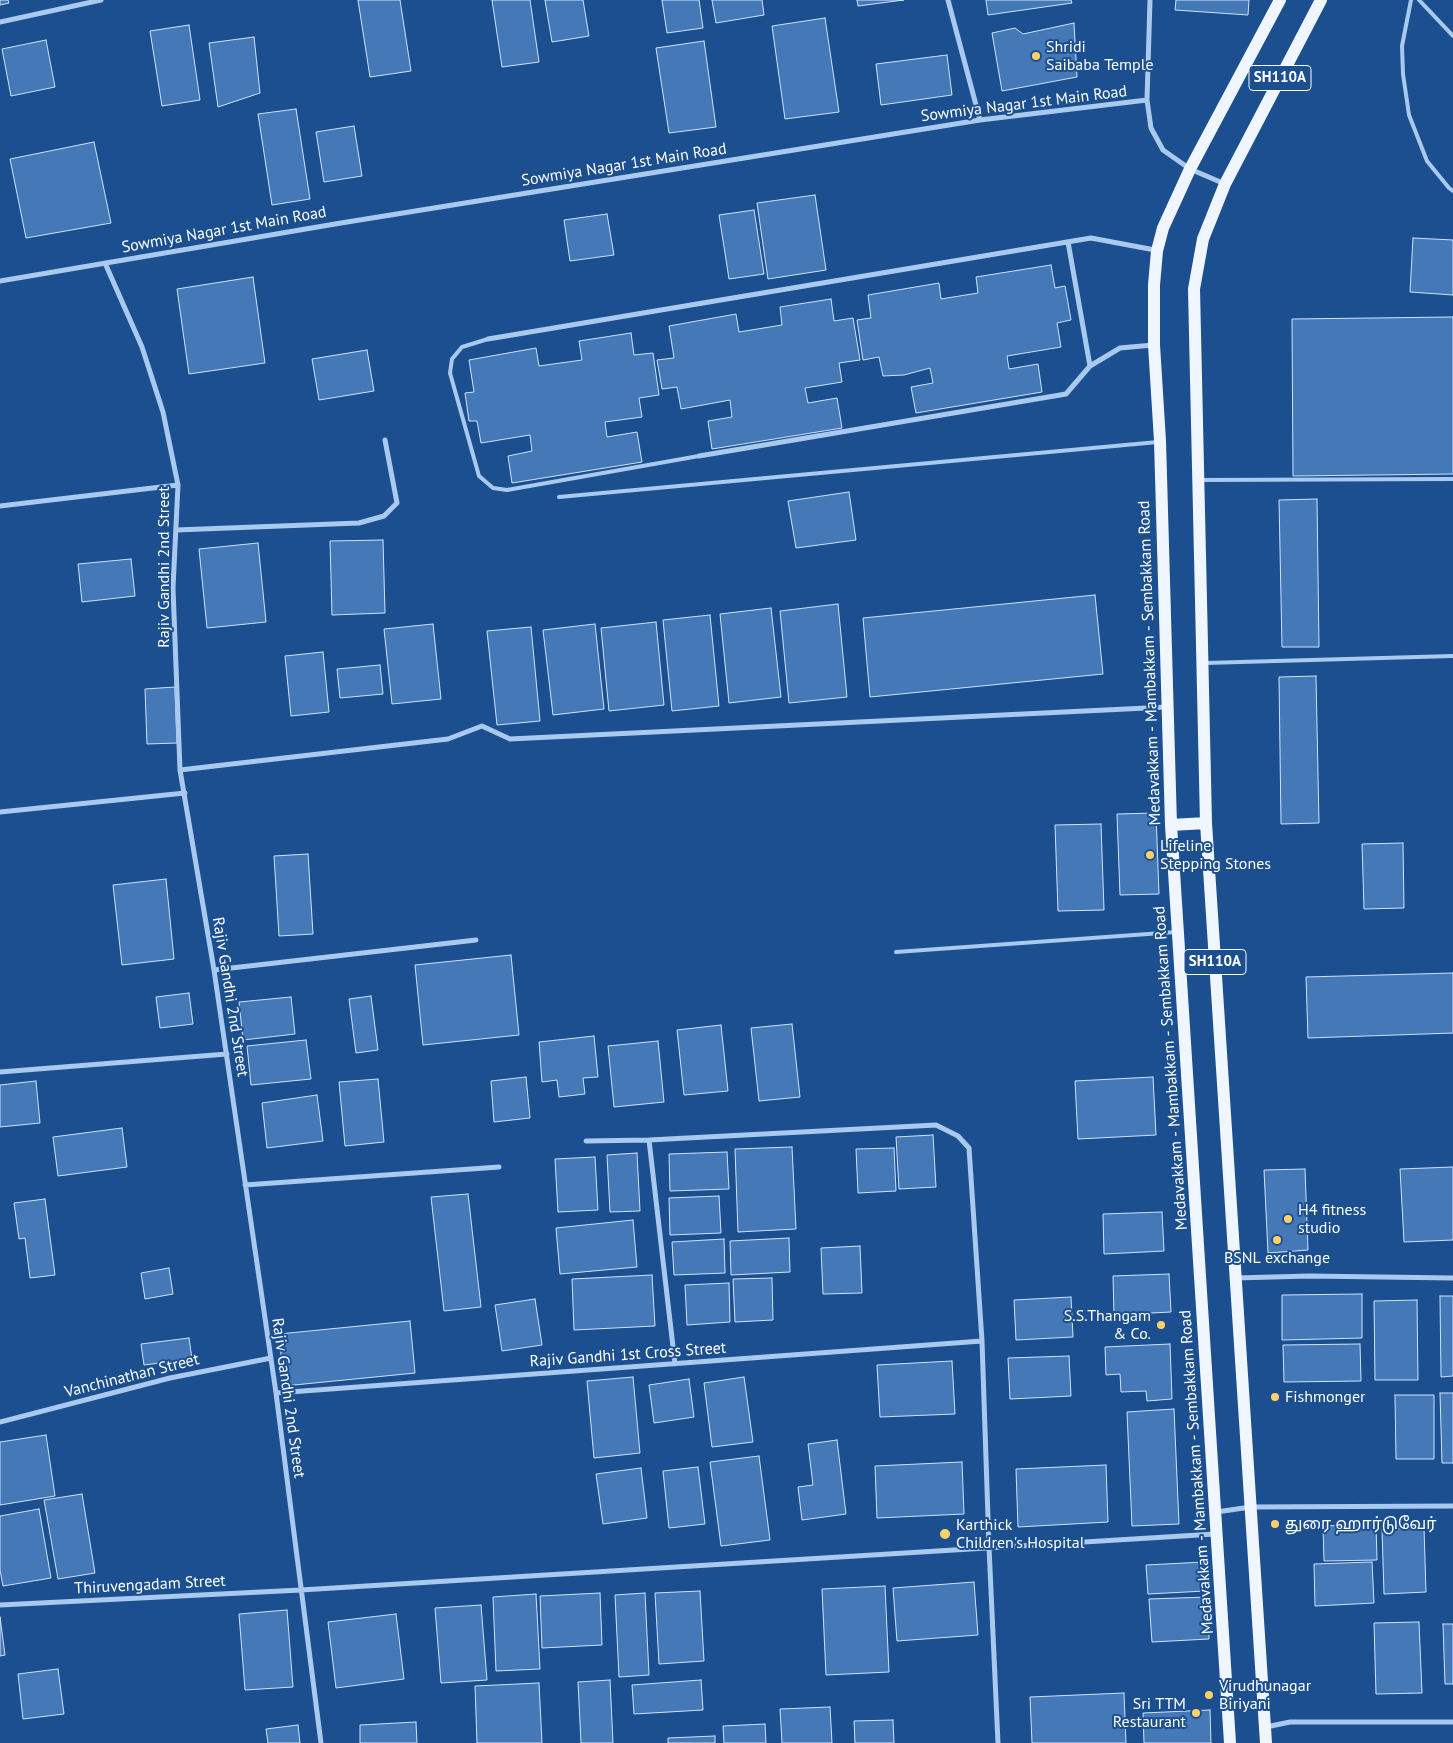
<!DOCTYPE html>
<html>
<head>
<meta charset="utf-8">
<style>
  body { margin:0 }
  canvas { display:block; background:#1b4f8f }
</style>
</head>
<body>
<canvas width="1453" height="1743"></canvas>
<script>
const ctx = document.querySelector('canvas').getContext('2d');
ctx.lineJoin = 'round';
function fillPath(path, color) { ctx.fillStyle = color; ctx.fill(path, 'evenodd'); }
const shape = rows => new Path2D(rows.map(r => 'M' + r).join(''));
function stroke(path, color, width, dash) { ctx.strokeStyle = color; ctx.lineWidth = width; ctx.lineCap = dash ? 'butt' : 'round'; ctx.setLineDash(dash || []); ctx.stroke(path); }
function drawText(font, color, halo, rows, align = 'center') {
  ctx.font = font + ' "PT Sans","Noto Sans Tamil",sans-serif'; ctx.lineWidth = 4; ctx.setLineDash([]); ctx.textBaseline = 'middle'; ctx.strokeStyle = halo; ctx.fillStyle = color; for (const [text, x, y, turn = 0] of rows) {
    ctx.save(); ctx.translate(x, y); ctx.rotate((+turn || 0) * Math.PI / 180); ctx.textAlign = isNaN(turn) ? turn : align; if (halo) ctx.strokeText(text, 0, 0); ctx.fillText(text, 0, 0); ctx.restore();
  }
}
const building = shape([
  [0,0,8,0,9,3,0,5,0,0],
  [358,0,400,0,411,71,370,77,358,0],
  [492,0,530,0,539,62,502,67,492,0],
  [545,0,583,0,589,36,552,42,545,0],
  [662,0,699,0,703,28,667,33,662,0],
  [712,0,762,0,764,15,716,23,712,0],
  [857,0,904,0,858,6,857,0],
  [986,0,1071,0,1072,3,988,15,986,0],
  [1176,0,1249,0,1248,15,1175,10,1176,0],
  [825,18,839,112,785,119,772,26,825,18],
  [1074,23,1077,77,1002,91,992,33,1015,28,1023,34,1074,23],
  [189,25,200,100,162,106,150,31,189,25],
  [254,37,260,93,218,107,209,43,254,37],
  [46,40,55,87,11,96,2,49,46,40],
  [704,41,716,127,669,133,656,48,704,41],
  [947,55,952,95,881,105,876,64,947,55],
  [296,109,310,199,272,205,258,114,296,109],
  [354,126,362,176,324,182,316,132,354,126],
  [94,142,111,223,26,238,10,159,94,142],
  [815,195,826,270,768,279,757,203,815,195],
  [754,210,764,274,729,279,719,215,754,210],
  [607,214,614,255,570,261,564,220,607,214],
  [1413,238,1453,240,1453,295,1410,292,1413,238],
  [1051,265,1055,288,1065,286,1071,320,1057,323,1061,347,1007,356,1009,369,1038,364,1042,392,916,413,911,387,933,383,930,368,904,375,883,376,879,357,863,360,857,320,871,318,868,295,939,283,941,299,978,293,976,277,1051,265],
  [253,277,265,363,189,374,177,289,253,277],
  [831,299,834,321,853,318,860,360,839,363,842,382,805,388,808,403,837,398,842,428,712,449,708,421,732,417,730,400,681,409,677,387,662,389,657,360,674,358,669,326,736,314,739,332,782,325,780,307,831,299],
  [1453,317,1453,474,1293,476,1292,319,1453,317],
  [631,333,634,355,653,353,659,395,639,398,642,417,605,422,607,437,637,432,642,462,512,483,508,456,532,451,530,435,481,443,477,421,469,421,465,393,474,392,469,360,536,348,539,366,582,360,579,341,631,333],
  [367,350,374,391,319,400,312,359,367,350],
  [849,492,856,540,796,548,788,501,849,492],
  [1317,499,1319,647,1282,647,1279,500,1317,499],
  [383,540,385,613,332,615,330,541,383,540],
  [258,543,266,622,207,628,199,549,258,543],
  [131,559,135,596,82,602,78,564,131,559],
  [1095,595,1103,674,870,697,863,618,1095,595],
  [838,604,847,697,789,703,780,611,838,604],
  [771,608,781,697,729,703,720,614,771,608],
  [710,615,719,706,672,711,663,620,710,615],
  [656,622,664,705,609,711,601,628,656,622],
  [433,624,441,699,392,704,384,629,433,624],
  [595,624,604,709,553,715,543,630,595,624],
  [531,627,540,721,497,725,487,631,531,627],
  [323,652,329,712,291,716,285,656,323,652],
  [380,665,383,694,340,698,337,669,380,665],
  [1316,676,1319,823,1281,824,1279,677,1316,676],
  [175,687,177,743,147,744,145,689,175,687],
  [1156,813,1159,894,1120,895,1117,814,1156,813],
  [1101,824,1104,910,1058,911,1055,825,1101,824],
  [1403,843,1404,908,1364,909,1362,844,1403,843],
  [308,854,313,934,279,936,274,856,308,854],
  [166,879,174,959,122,965,113,885,166,879],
  [511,955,519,1035,423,1045,415,965,511,955],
  [1453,973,1453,1033,1308,1038,1306,977,1453,973],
  [189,993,193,1024,160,1028,156,997,189,993],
  [371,996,378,1050,356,1053,349,999,371,996],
  [291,997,295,1034,243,1040,239,1002,291,997],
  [792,1024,800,1097,759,1101,751,1028,792,1024],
  [721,1025,728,1091,684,1095,677,1030,721,1025],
  [594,1036,598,1077,583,1078,585,1094,559,1097,557,1080,542,1082,539,1042,594,1036],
  [306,1040,311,1079,251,1085,247,1046,306,1040],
  [658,1041,664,1102,614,1107,608,1046,658,1041],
  [526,1077,530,1118,494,1122,491,1081,526,1077],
  [1153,1077,1156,1135,1078,1139,1075,1081,1153,1077],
  [378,1079,384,1142,345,1146,339,1082,378,1079],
  [36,1081,40,1123,0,1127,0,1085,36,1081],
  [317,1095,323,1141,267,1148,262,1103,317,1095],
  [122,1128,127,1167,58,1176,53,1137,122,1128],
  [933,1135,936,1187,899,1189,896,1137,933,1135],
  [792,1147,796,1229,738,1232,735,1149,792,1147],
  [894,1148,896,1191,858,1193,856,1149,894,1148],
  [727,1152,729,1189,670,1191,669,1154,727,1152],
  [637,1153,640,1211,610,1212,607,1155,637,1153],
  [595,1157,598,1210,558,1212,555,1159,595,1157],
  [1453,1167,1453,1240,1404,1242,1400,1169,1453,1167],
  [1305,1169,1308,1250,1268,1253,1264,1170,1305,1169],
  [468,1194,481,1307,444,1311,431,1197,468,1194],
  [719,1196,721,1233,670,1235,669,1198,719,1196],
  [45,1199,55,1275,30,1278,25,1238,19,1239,14,1203,45,1199],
  [1162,1212,1164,1251,1104,1254,1103,1214,1162,1212],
  [633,1220,637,1267,560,1274,556,1228,633,1220],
  [789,1238,790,1272,731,1275,730,1241,789,1238],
  [724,1239,725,1273,674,1275,672,1242,724,1239],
  [860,1246,862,1293,823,1294,821,1248,860,1246],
  [169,1268,173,1294,145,1299,141,1273,169,1268],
  [1169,1274,1171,1312,1114,1315,1113,1276,1169,1274],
  [652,1275,655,1326,574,1330,572,1279,652,1275],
  [772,1278,773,1320,735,1322,733,1279,772,1278],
  [729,1283,730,1322,687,1325,685,1285,729,1283],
  [1362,1294,1362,1338,1282,1340,1282,1295,1362,1294],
  [1440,1296,1453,1296,1453,1376,1441,1377,1440,1296],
  [1071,1297,1073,1337,1016,1340,1014,1300,1071,1297],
  [535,1299,542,1345,502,1351,495,1305,535,1299],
  [1417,1300,1418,1380,1375,1380,1374,1301,1417,1300],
  [410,1321,415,1373,284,1386,279,1334,410,1321],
  [189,1338,192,1359,144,1365,141,1344,189,1338],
  [1170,1344,1172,1399,1147,1401,1146,1391,1121,1392,1120,1374,1106,1375,1105,1347,1170,1344],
  [1360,1344,1361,1381,1284,1382,1283,1345,1360,1344],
  [1069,1356,1071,1396,1010,1399,1008,1358,1069,1356],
  [952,1361,955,1414,880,1417,877,1365,952,1361],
  [633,1377,640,1453,594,1458,587,1381,633,1377],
  [744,1377,753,1442,712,1447,704,1383,744,1377],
  [689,1379,694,1417,654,1423,649,1385,689,1379],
  [1440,1393,1453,1393,1453,1463,1442,1463,1440,1393],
  [1395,1395,1434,1395,1434,1459,1396,1459,1395,1395],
  [1174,1409,1179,1524,1132,1526,1127,1412,1174,1409],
  [46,1435,55,1496,0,1505,0,1442,46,1435],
  [837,1440,846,1514,802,1520,798,1487,813,1485,808,1444,837,1440],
  [759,1456,770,1540,721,1546,710,1462,759,1456],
  [962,1462,964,1514,877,1518,875,1466,962,1462],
  [1106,1465,1108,1522,1018,1527,1016,1469,1106,1465],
  [698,1467,705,1524,669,1528,663,1471,698,1467],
  [641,1468,647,1518,603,1524,596,1474,641,1468],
  [82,1494,95,1573,58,1579,44,1500,82,1494],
  [39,1509,51,1578,3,1586,0,1570,0,1516,39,1509],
  [1376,1524,1377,1560,1324,1561,1323,1526,1376,1524],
  [1424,1528,1426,1592,1384,1594,1382,1529,1424,1528],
  [1204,1562,1205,1591,1148,1594,1146,1565,1204,1562],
  [1372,1562,1374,1603,1315,1606,1314,1564,1372,1562],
  [974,1582,978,1635,897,1641,893,1588,974,1582],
  [885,1586,889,1672,826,1675,822,1589,885,1586],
  [700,1591,704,1661,659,1664,655,1593,700,1591],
  [600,1593,602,1645,542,1648,540,1596,600,1593],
  [645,1593,649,1675,619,1677,615,1595,645,1593],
  [536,1594,540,1669,496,1671,493,1597,536,1594],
  [1208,1597,1209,1639,1152,1642,1149,1599,1208,1597],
  [481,1605,487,1680,441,1683,435,1608,481,1605],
  [287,1610,293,1687,245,1690,239,1614,287,1610],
  [396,1614,404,1679,336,1688,328,1622,396,1614],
  [0,1617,5,1655,0,1656,0,1617],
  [1419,1622,1422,1693,1376,1694,1374,1623,1419,1622],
  [1443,1624,1453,1624,1453,1684,1445,1684,1443,1624],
  [58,1669,64,1714,23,1719,18,1674,58,1669],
  [610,1680,613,1743,581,1743,578,1682,610,1680],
  [701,1680,703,1710,634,1714,632,1685,701,1680],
  [539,1683,542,1743,477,1743,475,1686,539,1683],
  [1124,1693,1126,1743,1032,1743,1030,1697,1124,1693],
  [830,1707,832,1743,782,1743,780,1709,830,1707],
  [1210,1710,1211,1743,1144,1743,1143,1713,1210,1710],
  [893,1720,894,1743,855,1743,854,1721,893,1720],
  [416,1722,417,1743,360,1743,360,1725,416,1722],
  [765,1724,766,1743,724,1743,723,1726,765,1724],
  [298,1725,300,1743,268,1743,266,1729,298,1725],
  [715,1736,715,1743,668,1743,668,1738,715,1736]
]);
fillPath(building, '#4478b7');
stroke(building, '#cfe3fa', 1);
stroke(shape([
  [1411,0,1402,46,1403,74,1409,115,1427,161,1449,188,1453,191],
  [1419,0,1453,36],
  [488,339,462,347,452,359,450,373,479,476,493,488,507,490,699,456],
  [1200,480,1453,479],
  [559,497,1158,442],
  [1205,663,1453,656],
  [896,952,1176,932]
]), '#a9c9ee', 4);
stroke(shape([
  [948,0,980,120],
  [1150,0,1147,100,1151,128,1163,150,1190,169,1225,184],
  [0,22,101,0],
  [1068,242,1090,366],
  [105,263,142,347,163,412,178,485,173,588,180,770,214,970,276,1393,321,1743],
  [0,281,341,223,980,120,1147,100],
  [488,339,1091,238,1155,250],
  [699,456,1066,394,1090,366,1120,348,1153,345],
  [0,506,178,485],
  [176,530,359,523,384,516,397,503,385,440],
  [180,770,448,739,482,726,510,739,1167,707],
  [0,812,185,793],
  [214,970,476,940],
  [0,1072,227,1054],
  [649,1140,675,1364],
  [586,1141,649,1140,936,1125,958,1136,969,1148,982,1341,989,1547,998,1743],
  [245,1185,499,1167],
  [1236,1278,1309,1276,1453,1278],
  [276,1393,982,1341],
  [0,1422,170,1378,271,1358],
  [1216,1512,1251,1507,1453,1506],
  [0,1605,301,1590,1215,1534],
  [1266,1727,1290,1722,1453,1722]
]), '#a9c9ee', 5);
stroke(shape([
  [1171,825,1206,823],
  [1230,1743,1171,825,1160,441,1154,345,1154,285,1157,251,1163,228,1190,169,1280,0],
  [1266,1743,1206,823,1194,289,1203,239,1225,184,1321,0]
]), '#f0f6ff', 12);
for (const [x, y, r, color] of [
  [1036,56,5,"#ffd166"],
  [1150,855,5,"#ffd166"],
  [1288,1219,5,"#ffd166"],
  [1277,1240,5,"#ffd166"],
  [1161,1325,5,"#ffd166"],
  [1275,1397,5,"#ffd166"],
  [1275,1524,5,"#ffd166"],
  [945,1534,6,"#ffd166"],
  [1209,1695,5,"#ffd166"],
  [1196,1713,5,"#ffd166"]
]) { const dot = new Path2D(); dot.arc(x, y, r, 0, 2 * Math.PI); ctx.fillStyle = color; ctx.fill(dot); stroke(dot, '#1b4f8f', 2); }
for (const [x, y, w] of [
  [1280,78,62],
  [1215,962,62]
]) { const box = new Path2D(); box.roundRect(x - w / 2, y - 12.5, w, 25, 4); ctx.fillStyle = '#1b4f8f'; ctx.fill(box); stroke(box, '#fff', 1); }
drawText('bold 15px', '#fff', null, [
  ["SH110A",1280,78],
  ["SH110A",1215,962]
]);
drawText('16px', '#fff', '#1b4f8f', [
  ["Shridi",1046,47],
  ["Saibaba Temple",1046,65],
  ["Lifeline",1160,846],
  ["Stepping Stones",1160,864],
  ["H4 fitness",1298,1210],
  ["studio",1298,1228],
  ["BSNL exchange",1277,1258,"center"],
  ["S.S.Thangam",1151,1316,"right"],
  ["& Co.",1151,1334,"right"],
  ["Fishmonger",1285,1397],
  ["துரை ஹார்டுவேர்",1285,1524],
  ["Karthick",956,1525],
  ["Children's Hospital",956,1543],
  ["Virudhunagar",1219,1686],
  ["Biriyani",1219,1704],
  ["Sri TTM",1186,1704,"right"],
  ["Restaurant",1186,1722,"right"]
], 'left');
drawText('16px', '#fff', '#1b4f8f', [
  ["Sowmiya Nagar 1st Main Road",1024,104,-7],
  ["Sowmiya Nagar 1st Main Road",624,165,-9],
  ["Sowmiya Nagar 1st Main Road",224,230,-10],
  ["Rajiv Gandhi 2nd Street",164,567,-90],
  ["Medavakkam - Mambakkam - Sembakkam Road",1150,663,-92],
  ["Rajiv Gandhi 2nd Street",230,997,81],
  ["Medavakkam - Mambakkam - Sembakkam Road",1171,1068,-94],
  ["Rajiv Gandhi 1st Cross Street",628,1355,-4],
  ["Vanchinathan Street",132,1376,-14],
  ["Rajiv Gandhi 2nd Street",288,1398,82],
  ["Medavakkam - Mambakkam - Sembakkam Road",1197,1472,-94],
  ["Thiruvengadam Street",150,1585,-3]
]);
</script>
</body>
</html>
